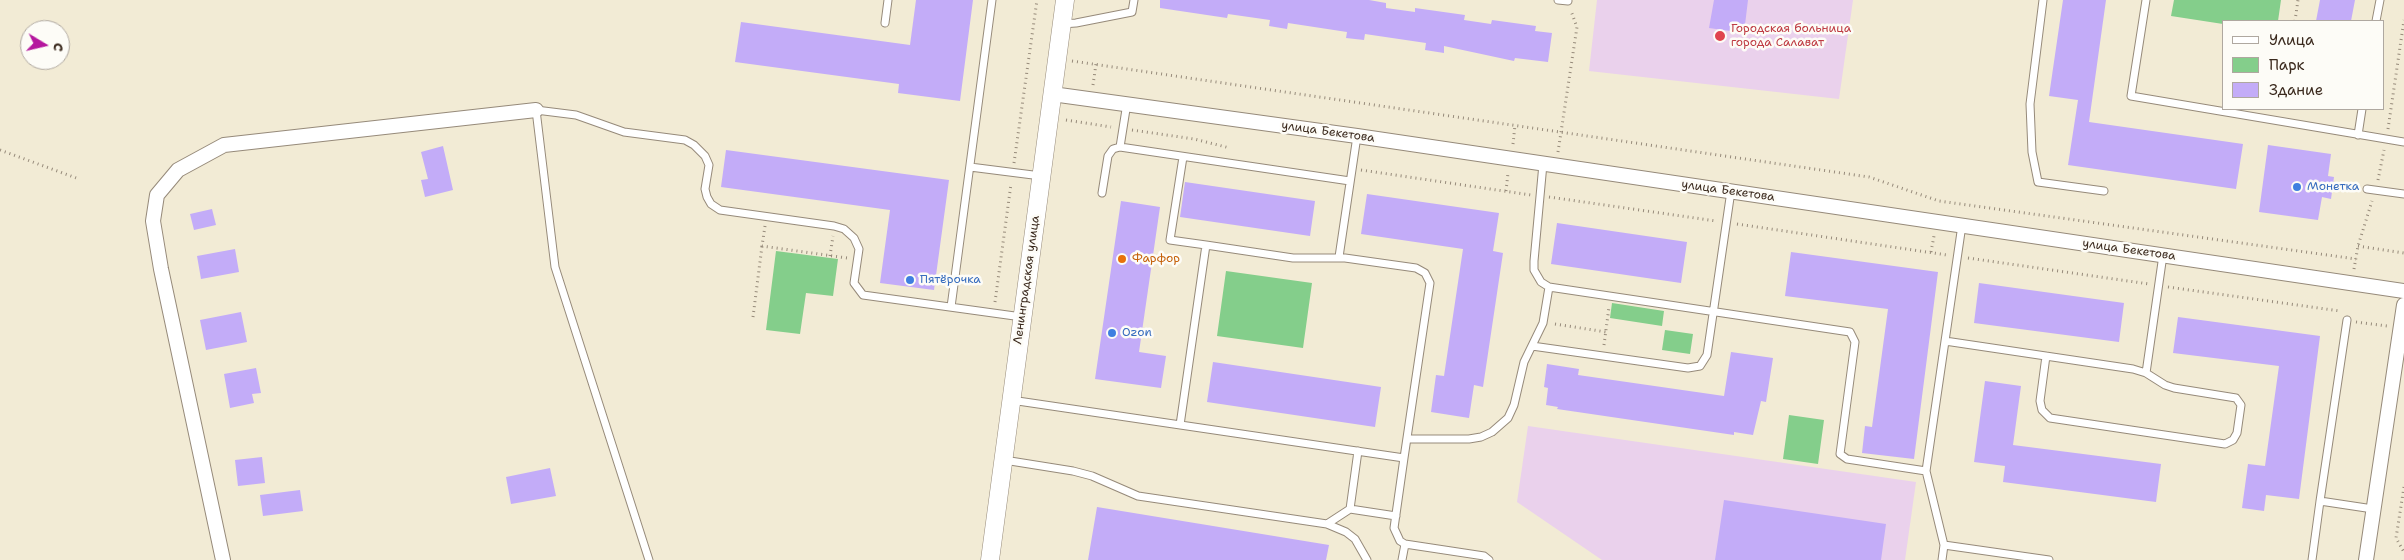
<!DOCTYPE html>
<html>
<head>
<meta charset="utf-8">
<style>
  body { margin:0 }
  #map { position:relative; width:2404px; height:560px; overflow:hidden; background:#f2ebd5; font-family:"Shantell Sans",sans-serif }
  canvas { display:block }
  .legend { position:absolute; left:2222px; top:20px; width:162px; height:90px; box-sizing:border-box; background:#fdfcf7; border:1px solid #afa8a0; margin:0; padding:6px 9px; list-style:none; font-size:15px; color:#3b2a1e }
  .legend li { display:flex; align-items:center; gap:10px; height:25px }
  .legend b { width:25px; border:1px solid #afa8a0 }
  .north { position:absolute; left:20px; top:20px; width:50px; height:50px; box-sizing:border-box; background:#fdfcf7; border:1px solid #afa8a0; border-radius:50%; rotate:99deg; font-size:14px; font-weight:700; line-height:20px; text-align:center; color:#3b2a1e }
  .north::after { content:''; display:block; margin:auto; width:18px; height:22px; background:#b5179e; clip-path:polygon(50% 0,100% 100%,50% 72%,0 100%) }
</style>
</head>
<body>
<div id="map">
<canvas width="2404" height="560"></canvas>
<ul class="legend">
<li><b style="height:6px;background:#fff"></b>Улица</li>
<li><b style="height:14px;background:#84ce8b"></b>Парк</li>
<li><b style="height:14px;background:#c3acf8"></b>Здание</li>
</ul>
<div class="north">С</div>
</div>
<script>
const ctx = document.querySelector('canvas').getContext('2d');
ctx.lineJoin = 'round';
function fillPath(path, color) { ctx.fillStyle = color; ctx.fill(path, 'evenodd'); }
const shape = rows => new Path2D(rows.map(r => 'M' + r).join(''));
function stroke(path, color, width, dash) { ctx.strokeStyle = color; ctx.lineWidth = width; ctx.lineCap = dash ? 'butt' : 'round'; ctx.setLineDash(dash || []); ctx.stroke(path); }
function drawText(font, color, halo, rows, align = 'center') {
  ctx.font = font + ' "Shantell Sans",sans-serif'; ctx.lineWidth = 5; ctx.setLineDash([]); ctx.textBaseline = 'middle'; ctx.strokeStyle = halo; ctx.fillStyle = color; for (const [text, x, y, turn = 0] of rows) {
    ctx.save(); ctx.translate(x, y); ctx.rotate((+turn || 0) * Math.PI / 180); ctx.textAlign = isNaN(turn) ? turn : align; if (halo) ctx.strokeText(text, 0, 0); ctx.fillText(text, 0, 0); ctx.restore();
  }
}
fillPath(shape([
  [1597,0,1853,0,1839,99,1589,71],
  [1528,426,1916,482,1905,560,1602,560,1517,502]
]), '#ead1ec');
fillPath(shape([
  [2174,0,2281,0,2278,21,2223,21,2223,24,2171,16],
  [776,251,838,259,833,296,806,293,800,334,766,330],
  [1226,271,1312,283,1303,348,1217,336],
  [1612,303,1664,311,1662,326,1610,318],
  [1665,330,1693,334,1690,354,1662,350],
  [1789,415,1824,420,1818,464,1783,459]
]), '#84ce8b');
fillPath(shape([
  [916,0,973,0,960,101,898,93,899,84,735,62,741,22,910,45],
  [1160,0,1369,0,1386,3,1386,8,1415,12,1415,8,1465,15,1464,20,1491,24,1492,20,1536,26,1535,31,1552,33,1548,62,1515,58,1514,61,1444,46,1444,53,1425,50,1426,43,1365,34,1364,40,1346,38,1347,32,1288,23,1287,29,1269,26,1270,20,1228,14,1227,18,1160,8],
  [1714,0,1748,0,1744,33,1709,28],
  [2063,0,2106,0,2089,122,2243,144,2236,189,2068,165,2078,100,2049,96],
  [2320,0,2355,0,2351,21,2316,21],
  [2268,145,2331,154,2328,176,2334,177,2331,199,2322,197,2318,220,2259,212],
  [443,146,453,190,425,197,421,180,428,179,421,152],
  [726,150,949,180,934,290,880,283,890,210,721,187],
  [1185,182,1315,201,1310,236,1180,217],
  [1367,194,1499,213,1493,251,1503,253,1483,387,1474,385,1469,418,1431,412,1436,375,1444,376,1463,249,1361,234],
  [1121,201,1160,207,1139,352,1166,356,1161,388,1095,379],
  [212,209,216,225,194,230,190,214],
  [1557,223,1687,242,1681,283,1551,264],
  [235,249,239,272,201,279,197,256],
  [1791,252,1938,272,1914,459,1862,453,1865,426,1872,427,1888,309,1785,296],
  [1979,283,2124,303,2119,342,1974,323],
  [241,312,247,342,206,350,200,320],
  [2178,317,2320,336,2299,499,2266,495,2264,511,2242,508,2248,464,2265,466,2279,366,2173,353],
  [1731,352,1773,358,1766,402,1761,401,1753,435,1734,432,1734,435,1557,409,1558,407,1546,405,1548,388,1544,387,1547,364,1579,369,1578,375,1724,396],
  [1213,362,1381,387,1375,427,1207,402],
  [256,368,261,393,252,394,254,403,230,408,224,374],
  [1985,381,2021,386,2013,445,2161,464,2156,502,2003,482,2005,466,1974,462],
  [262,457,265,483,238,486,235,460],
  [550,468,556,496,511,504,506,477],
  [300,490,303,511,263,516,260,495],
  [1724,500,1886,524,1881,560,1715,560],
  [1097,507,1329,545,1326,560,1088,560]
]), '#c3acf8');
const service = shape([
  [1558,0,1568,1],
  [2043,0,2030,104,2032,152,2038,182,2104,191],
  [2146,0,2131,96,2404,142],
  [2376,21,2380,0],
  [885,23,888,0],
  [1062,24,1076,23,1132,12,1134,0],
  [2358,135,2362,109],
  [1120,147,1350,181],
  [1543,164,1534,261,1534,270,1541,282,1549,287,1850,332,1855,342,1840,454,1847,459,1926,471],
  [970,167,1041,176],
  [2367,189,2404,194],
  [1102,193,1108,156,1113,149,1120,147,1127,103],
  [1339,257,1357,136],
  [951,307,992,0],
  [1945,341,2133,369,2146,373],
  [1532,346,1688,368,1700,366,1707,355,1731,191],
  [2046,356,2040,401,2042,410,2050,418,2225,444,2233,440,2237,433,2241,405,2236,398,2174,388,2165,385,2146,373,2163,255],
  [1011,400,1404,458,1430,283,1425,273,1416,268,1345,258,1293,258,1206,245],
  [1180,425,1206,245,1170,240,1183,157],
  [1407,439,1469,439,1481,437,1492,432,1508,418,1514,405,1524,362,1543,323,1549,287],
  [1358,451,1350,509,1396,516],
  [1404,458,1394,528,1400,541,1405,544,1484,556,1489,560],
  [1004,460,1073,471,1092,476,1138,496,1327,524,1346,532,1355,539,1367,560],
  [2320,501,2347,320],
  [1327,524,1350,509],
  [1944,545,2049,560],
  [649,560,555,267,536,110,576,115,624,132,685,140,694,145,705,156,709,165,705,189,707,197,711,204,720,210,834,226,844,229,854,238,859,249,854,283,863,295,1022,317],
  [1402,560,1405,544],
  [1942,560,1944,545,1926,471,1962,225],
  [2312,560,2320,501,2373,509]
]);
const minor = shape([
  [1052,94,1357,136,2404,291],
  [223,560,161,269,153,221,157,195,178,170,224,145,536,110],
  [2366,560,2404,305]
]);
const tertiary = shape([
  [990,560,1065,0]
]);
stroke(service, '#968a7a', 9);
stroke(minor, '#968a7a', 16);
stroke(tertiary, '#968a7a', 19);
stroke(shape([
  [2295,21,2298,0],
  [1072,61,1869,177,1939,201,2356,259],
  [1093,85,1096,64],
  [1066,120,1111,127],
  [2388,129,2404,20],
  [1132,130,1194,139,1230,148],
  [1513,144,1515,125],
  [0,150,79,179],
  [1558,152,1577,27,1571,11],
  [1014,163,1037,0],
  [1361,170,1531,195],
  [2378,180,2384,150],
  [1506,191,1508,173],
  [1549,197,1716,221],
  [1737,224,1947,255],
  [765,226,762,246,847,258],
  [2358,246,2404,253],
  [1931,252,1934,236],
  [830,256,833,236],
  [1968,258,2149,284],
  [2354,269,2358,246,2372,201],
  [2168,287,2340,311],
  [995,302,1011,184],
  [753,317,762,246],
  [2356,322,2387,326],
  [1555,324,1606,332],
  [1604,345,1609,307],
  [2404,487,2396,538,2404,552]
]), '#968a7a', 3, [1, 4]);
stroke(service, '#fff', 7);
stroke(minor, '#fff', 14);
stroke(tertiary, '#fff', 18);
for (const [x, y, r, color] of [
  [1720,36,6,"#e0444e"],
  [2297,187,5,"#3f7fe0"],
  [1122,259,5,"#e8710a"],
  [910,280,5,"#3f7fe0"],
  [1112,333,5,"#3f7fe0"]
]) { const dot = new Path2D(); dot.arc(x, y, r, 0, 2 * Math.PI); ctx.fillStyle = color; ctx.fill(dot); stroke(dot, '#fdfcf7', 2); }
drawText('12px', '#be3a42', '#fdfcf7', [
  ["Городская больница",1731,29],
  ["города Салават",1731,43]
], 'left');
drawText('12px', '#3b2a1e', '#fdfcf7', [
  ["улица Бекетова",1328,132,8],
  ["улица Бекетова",1728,191,8],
  ["улица Бекетова",2129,250,8],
  ["Ленинградская улица",1027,280,-82]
]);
drawText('12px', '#366cbe', '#fdfcf7', [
  ["Монетка",2307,187],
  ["Пятёрочка",920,280],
  ["Ozon",1122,333]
], 'left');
drawText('12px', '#c56008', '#fdfcf7', [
  ["Фарфор",1132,259]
], 'left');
</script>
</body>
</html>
